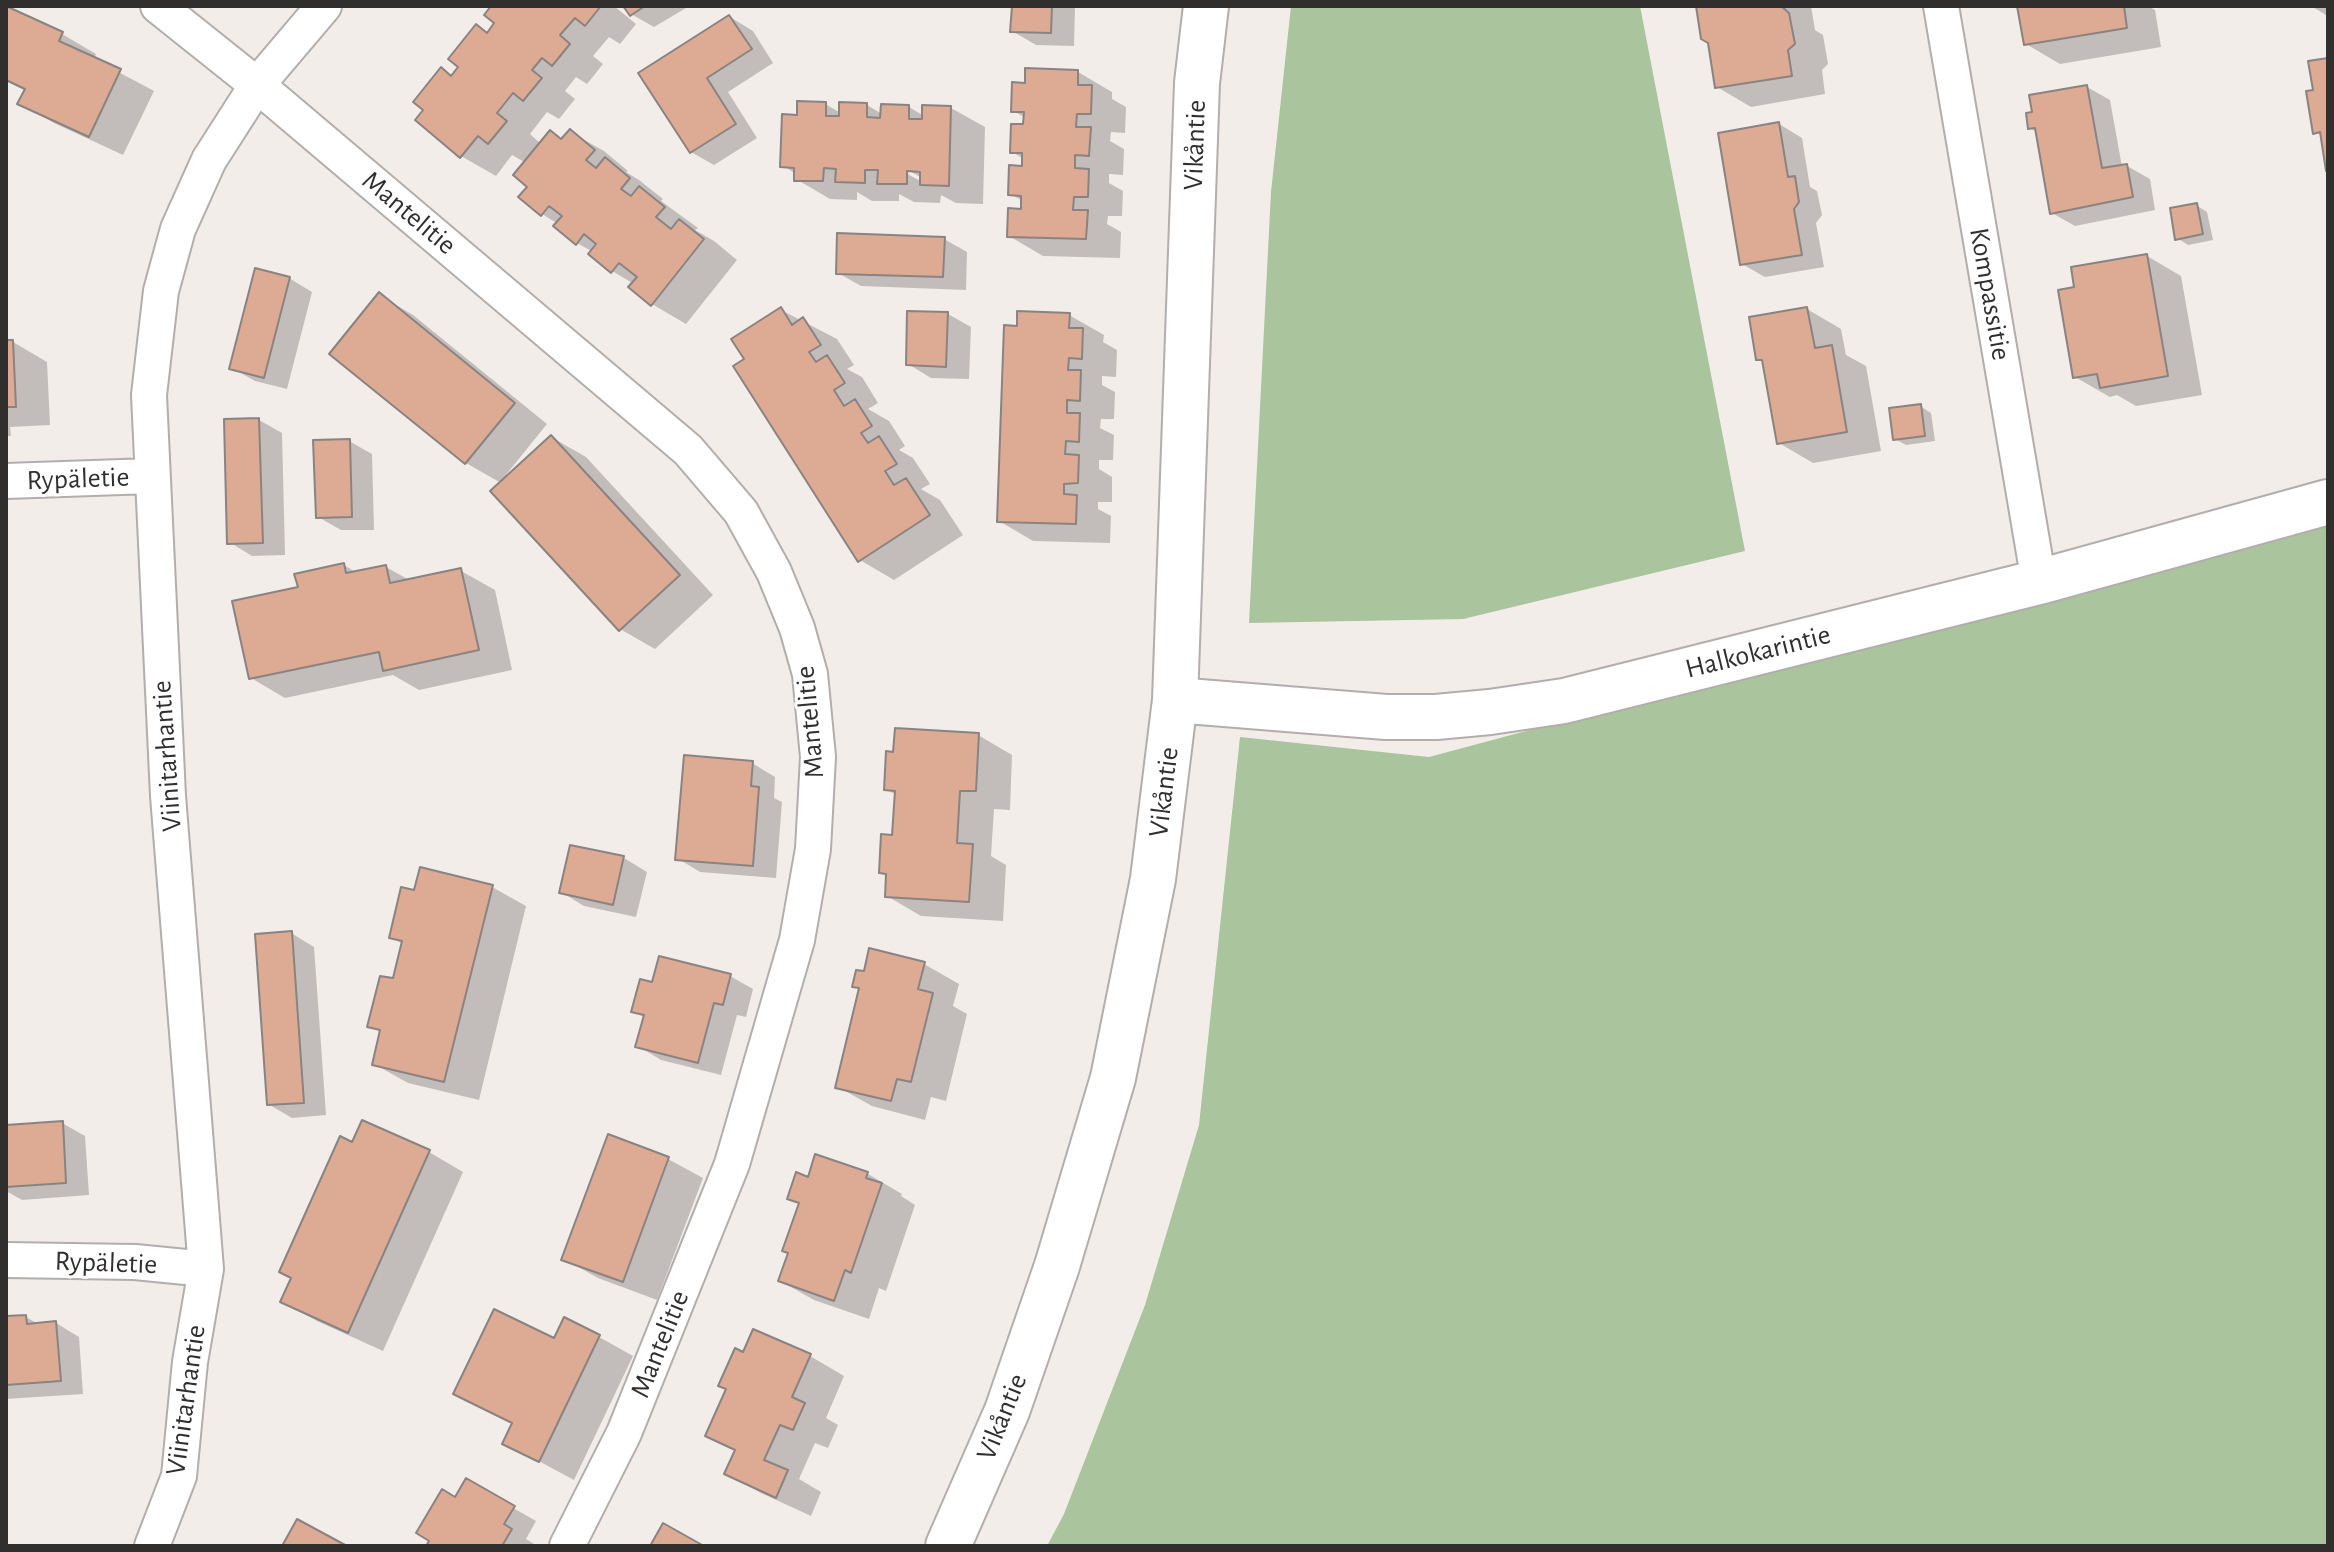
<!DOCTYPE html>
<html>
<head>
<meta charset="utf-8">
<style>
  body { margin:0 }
  #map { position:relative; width:2334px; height:1552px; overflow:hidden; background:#f3edea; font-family:"Alegreya Sans",sans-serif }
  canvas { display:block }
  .frame { position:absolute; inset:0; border:8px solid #312f2e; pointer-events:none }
</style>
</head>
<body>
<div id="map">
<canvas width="2334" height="1552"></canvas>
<div class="frame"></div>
</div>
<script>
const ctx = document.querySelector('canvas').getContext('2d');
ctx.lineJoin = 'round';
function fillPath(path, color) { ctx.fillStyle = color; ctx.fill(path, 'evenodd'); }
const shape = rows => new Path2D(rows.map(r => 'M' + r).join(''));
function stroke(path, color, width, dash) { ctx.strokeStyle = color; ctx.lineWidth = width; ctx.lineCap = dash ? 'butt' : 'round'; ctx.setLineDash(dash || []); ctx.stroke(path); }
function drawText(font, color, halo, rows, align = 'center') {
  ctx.font = font + ' "Alegreya Sans",sans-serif'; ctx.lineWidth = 6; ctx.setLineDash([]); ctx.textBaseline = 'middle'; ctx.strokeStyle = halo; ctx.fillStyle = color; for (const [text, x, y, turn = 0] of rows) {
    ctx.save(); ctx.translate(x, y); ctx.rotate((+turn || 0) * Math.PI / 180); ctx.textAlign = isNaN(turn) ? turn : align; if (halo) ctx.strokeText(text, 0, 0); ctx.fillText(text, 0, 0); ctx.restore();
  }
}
fillPath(shape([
  [1291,6,1640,6,1745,551,1463,619,1249,623,1271,192],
  [2328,516,2328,1546,1047,1546,1064,1514,1145,1305,1199,1125,1240,737,1429,757]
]), '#aac49e');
fillPath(shape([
  [494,6,614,6,636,24,620,44,609,37,593,56,603,64,587,84,576,77,565,91,575,99,559,119,547,112,530,134,541,144,550,133,563,140,570,132,604,151,628,171,626,172,639,180,663,199,661,201,698,228,695,230,714,241,737,260,686,324,652,304,634,284,612,271,593,252,577,243,558,224,542,214,529,187,526,163,512,155,496,176,461,156,426,110,441,70,453,77,461,67,477,27,489,33,497,23],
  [626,6,684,6,686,8,654,27,631,14],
  [1014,6,1075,6,1074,46,1036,45,1012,31],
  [1698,6,1811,6,1815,30,1823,35,1828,64,1822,70,1825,94,1751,107,1717,87,1710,42],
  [2019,6,2148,6,2155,10,2161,47,2060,64,2026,44],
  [2311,6,2328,6,2328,15,2326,15],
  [6,8,62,34,96,54,94,59,154,91,123,155,54,123,20,103,26,91,6,81],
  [730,17,753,31,773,63,728,92,757,138,714,165,691,152,641,74],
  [1078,72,1112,92,1112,99,1126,107,1125,133,1111,132,1110,141,1124,149,1123,175,1109,174,1109,183,1123,191,1122,216,1108,216,1107,224,1121,232,1120,258,1043,256,1009,236,1022,211,1023,201,1010,194,1024,168,1024,159,1012,152,1025,126,1026,118,1013,111,1027,85],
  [2087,87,2110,100,2122,167,2127,166,2150,179,2155,210,2075,226,2052,213,2038,133,2030,128],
  [825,104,841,113,867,105,882,114,909,107,924,116,951,108,985,127,983,204,956,203,941,195,940,203,914,202,899,194,899,201,872,201,857,192,857,200,830,199,796,179,796,174,782,165,799,117],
  [899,165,922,178,922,182,897,168],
  [1779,124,1802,138,1810,187,1817,191,1822,215,1816,223,1824,267,1765,277,1742,264],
  [2196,205,2207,212,2213,240,2188,245,2177,238],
  [944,239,967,252,966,290,861,286,838,273],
  [2147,256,2181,276,2202,395,2136,406,2117,395,2110,397,2075,377,2076,288],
  [289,278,312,292,287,389,255,381,232,368],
  [379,295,413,315,547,424,505,476,507,478,551,437,586,457,713,595,655,649,620,629,501,483,466,463],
  [1807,309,1841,329,1846,355,1866,366,1881,451,1813,463,1779,443,1765,363,1758,359],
  [781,310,837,339,854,365,847,369,862,377,878,403,868,409,889,421,905,446,899,450,913,458,930,484,921,489,940,500,963,535,894,580,860,560,747,360],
  [948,314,971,327,969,379,931,378,908,364],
  [1069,315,1104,335,1103,342,1117,350,1116,377,1102,376,1102,385,1115,392,1114,419,1101,419,1100,428,1114,435,1113,460,1099,460,1099,469,1112,477,1112,502,1098,502,1098,509,1111,516,1110,543,1033,541,999,521,1019,328],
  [6,342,13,342,47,362,50,425,10,427,11,436,6,436],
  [1920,406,1931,413,1935,441,1906,445,1895,439],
  [259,420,282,433,285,555,252,556,229,542],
  [349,441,372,454,374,530,341,530,318,517],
  [344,565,357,573,386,567,411,581,461,571,495,590,512,670,419,690,393,675,285,698,251,678,300,588],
  [978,735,1012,755,1010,810,994,809,991,856,1006,865,1003,921,921,916,887,896,888,876,881,872,894,837,896,795,886,789],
  [752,763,775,777,774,798,782,802,776,878,700,872,677,858],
  [571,847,624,858,647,872,636,917,584,906,561,892],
  [492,887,526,906,479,1100,408,1083,374,1064,382,1033,370,1026,394,981,403,944,391,937,416,892],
  [291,933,314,947,326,1115,292,1118,268,1104],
  [924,964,959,984,953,1006,967,1014,946,1101,931,1097,925,1120,872,1106,838,1087,861,990,854,986],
  [730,976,753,989,746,1017,737,1015,721,1075,661,1060,638,1046,645,1018,634,1011,654,984],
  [363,1122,429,1152,463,1172,383,1351,317,1321,283,1302],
  [62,1123,85,1136,89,1195,22,1200,6,1191,6,1127],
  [609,1137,668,1159,703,1178,657,1300,598,1278,564,1259],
  [817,1156,868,1174,902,1194,901,1196,915,1205,886,1291,879,1288,869,1319,814,1300,780,1281,790,1253,800,1204,790,1198,809,1179],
  [26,1317,40,1325,56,1323,79,1337,83,1394,6,1399,6,1318],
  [754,1331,810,1356,844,1376,826,1418,838,1425,828,1448,815,1443,799,1479,821,1492,811,1516,761,1493,727,1473,737,1452,708,1435],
  [599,1337,633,1356,574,1480,505,1443,514,1425,455,1393,555,1341],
  [466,1481,536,1521,526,1539,534,1544,533,1546,428,1546]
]), '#0003');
const building = shape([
  [6,6,63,32,59,41,121,69,89,137,17,104,25,89,6,80,6,6],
  [491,6,601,6,585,26,575,18,560,35,570,44,552,66,542,58,532,70,542,78,523,101,513,93,497,113,507,121,488,144,478,136,460,158,415,120,423,110,413,102,441,67,451,76,458,67,448,59,476,24,487,33,494,23,484,15,491,6],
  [623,6,645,6,630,16,623,6],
  [1012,6,1052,6,1051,33,1010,32,1012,6],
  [1696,6,1781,6,1789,13,1795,44,1788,50,1792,76,1715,88,1708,43,1701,39,1696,6],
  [2017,6,2124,6,2127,28,2024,45,2017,6],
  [729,15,752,49,707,78,736,124,690,153,638,73,729,15],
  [2328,58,2328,170,2326,171,2320,132,2313,134,2306,91,2313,90,2308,61,2328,58],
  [1025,68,1078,70,1078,85,1092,85,1091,114,1077,114,1076,127,1091,127,1089,156,1075,155,1075,168,1089,169,1088,197,1074,197,1073,210,1088,210,1086,239,1007,237,1008,208,1021,209,1021,196,1008,195,1009,165,1022,166,1022,153,1010,153,1011,124,1023,124,1024,112,1011,112,1012,82,1025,83,1025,68],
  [2087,85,2102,168,2127,164,2133,197,2050,214,2035,128,2028,129,2026,113,2032,112,2029,95,2087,85],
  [797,101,826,102,826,116,839,116,839,102,867,103,867,117,880,118,881,104,909,105,909,119,922,119,922,105,951,106,949,186,920,185,920,172,907,171,907,184,877,184,878,170,865,170,865,183,835,182,836,169,824,168,823,181,794,181,794,168,780,167,782,114,797,115,797,101],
  [1779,122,1788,177,1795,176,1799,202,1794,209,1802,255,1740,265,1718,133,1779,122],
  [570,129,595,150,586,160,596,168,605,157,630,178,621,189,631,196,639,186,665,207,656,217,671,229,679,219,704,239,651,306,628,287,637,277,619,263,611,273,588,254,596,244,584,234,576,245,553,226,562,216,549,206,541,216,518,197,527,187,513,175,550,130,561,139,570,129],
  [2197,203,2203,234,2175,240,2170,208,2197,203],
  [837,233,945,237,943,277,836,274,837,233],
  [2147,254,2168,376,2100,388,2097,374,2073,378,2058,290,2074,287,2071,267,2147,254],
  [255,268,290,277,264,378,229,369,255,268],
  [379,292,515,403,465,464,329,354,379,292],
  [781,307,792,325,803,317,821,345,809,352,816,362,827,355,845,383,834,390,844,406,855,399,872,426,861,433,868,443,879,436,897,464,885,471,894,485,906,478,930,515,858,562,733,366,744,359,731,339,781,307],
  [1807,307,1815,348,1832,345,1847,432,1777,444,1762,360,1756,360,1749,317,1807,307],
  [907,311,948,312,946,367,906,365,907,311],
  [1017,311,1070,313,1069,328,1083,328,1082,359,1069,358,1068,370,1081,370,1080,401,1067,400,1067,413,1080,413,1079,442,1066,441,1065,454,1079,455,1078,483,1064,484,1064,494,1077,495,1076,524,997,522,1004,325,1017,326,1017,311],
  [6,340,13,340,16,407,6,407,6,340],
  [1921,404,1925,436,1893,440,1889,408,1921,404],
  [259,418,263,543,227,544,224,419,259,418],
  [551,435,680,575,619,631,490,491,551,435],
  [350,439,352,517,316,518,313,440,350,439],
  [344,563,346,573,386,565,390,583,461,568,479,650,383,671,379,652,249,679,232,601,298,587,294,574,344,563],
  [895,728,979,733,976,791,960,791,957,843,973,844,969,902,885,897,886,874,879,873,881,834,892,835,895,791,884,790,886,751,893,752,895,728],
  [684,755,753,761,751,786,759,787,753,866,675,860,684,755],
  [570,845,624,856,613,905,559,893,570,845],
  [420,867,493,885,444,1082,372,1065,380,1030,367,1027,380,976,393,978,402,941,389,938,401,887,414,890,420,867],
  [292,931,304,1103,267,1105,255,934,292,931],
  [869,948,925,962,918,989,933,993,911,1082,897,1079,891,1101,835,1088,859,988,852,987,856,970,864,971,869,948],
  [659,956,731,974,723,1005,714,1003,698,1063,635,1047,644,1015,631,1012,640,979,652,982,659,956],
  [362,1120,430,1150,348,1333,280,1302,291,1278,279,1272,340,1136,352,1142,362,1120],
  [63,1121,66,1183,6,1187,6,1125,63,1121],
  [608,1134,669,1157,623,1282,561,1260,608,1134],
  [815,1154,868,1172,866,1178,882,1183,851,1273,845,1270,834,1301,778,1281,788,1253,782,1251,799,1203,787,1199,796,1172,808,1177,815,1154],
  [494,1309,554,1338,564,1317,600,1335,539,1462,502,1444,512,1423,453,1394,494,1309],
  [26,1315,27,1324,56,1321,61,1381,6,1385,6,1316,26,1315],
  [753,1329,811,1354,792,1397,805,1403,793,1430,780,1425,764,1460,788,1470,776,1498,724,1474,735,1450,705,1436,726,1389,718,1386,735,1348,743,1352,753,1329],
  [466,1478,515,1506,504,1524,512,1529,502,1546,426,1546,429,1541,416,1533,442,1489,455,1497,466,1478],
  [297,1519,347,1546,282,1546,297,1519],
  [663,1523,704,1546,650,1546,663,1523]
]);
fillPath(building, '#ddaa93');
stroke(building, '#898381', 2);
const minor = shape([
  [158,6,257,85,688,450,741,512,774,572,797,628,810,674,818,757,813,849,797,940,732,1164,624,1433,567,1546],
  [1941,6,2039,582],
  [6,481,151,476],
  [6,1260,135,1262,206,1269],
  [152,1546,179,1476,190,1362,206,1269,168,796,149,395,161,291,178,229,209,160,257,85,324,6]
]);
const tertiary = shape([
  [1175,700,1386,717,1436,717,1490,712,1564,701,2039,582,2328,502],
  [948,1546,1007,1411,1057,1266,1113,1078,1153,879,1175,700,1197,83,1206,6]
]);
stroke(minor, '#b3adab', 38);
stroke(tertiary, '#b3adab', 48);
stroke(minor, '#fff', 34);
stroke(tertiary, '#fff', 44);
drawText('28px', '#312f2e', '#fff', [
  ["Vikåntie",1195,145,-88],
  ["Mantelitie",409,213,40],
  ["Kompassitie",1990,294,80],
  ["Rypäletie",78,479,-2],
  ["Halkokarintie",1758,652,-14],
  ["Mantelitie",810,722,-95],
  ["Viinitarhantie",167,756,-94],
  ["Vikåntie",1164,792,-83],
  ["Rypäletie",106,1263,2],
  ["Mantelitie",660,1344,-68],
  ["Viinitarhantie",186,1400,-82],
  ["Vikåntie",1002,1417,-68]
]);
</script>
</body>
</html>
